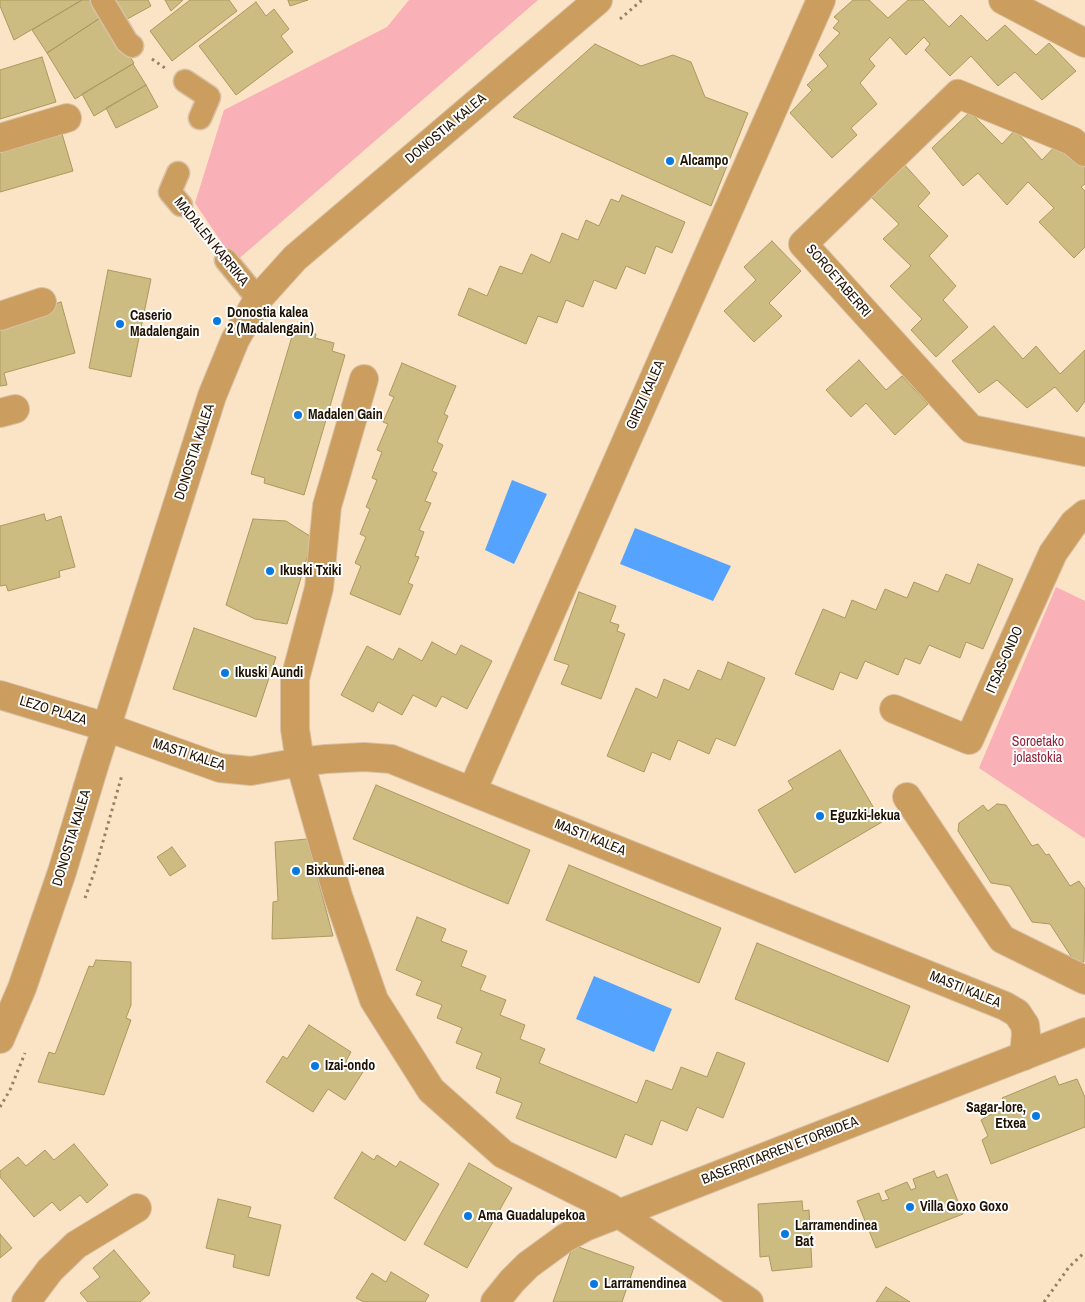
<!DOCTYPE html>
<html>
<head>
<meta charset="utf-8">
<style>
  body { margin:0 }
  canvas { display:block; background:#fbe3c5 }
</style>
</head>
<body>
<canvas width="1085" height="1302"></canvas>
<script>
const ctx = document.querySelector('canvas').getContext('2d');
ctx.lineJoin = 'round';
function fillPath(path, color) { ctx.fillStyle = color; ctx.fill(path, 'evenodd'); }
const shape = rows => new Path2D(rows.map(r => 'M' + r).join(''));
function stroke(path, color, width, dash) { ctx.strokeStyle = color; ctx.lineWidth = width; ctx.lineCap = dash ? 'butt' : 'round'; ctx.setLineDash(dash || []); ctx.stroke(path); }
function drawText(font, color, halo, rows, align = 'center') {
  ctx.font = font + ' "Archivo Narrow",sans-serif'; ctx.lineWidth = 4; ctx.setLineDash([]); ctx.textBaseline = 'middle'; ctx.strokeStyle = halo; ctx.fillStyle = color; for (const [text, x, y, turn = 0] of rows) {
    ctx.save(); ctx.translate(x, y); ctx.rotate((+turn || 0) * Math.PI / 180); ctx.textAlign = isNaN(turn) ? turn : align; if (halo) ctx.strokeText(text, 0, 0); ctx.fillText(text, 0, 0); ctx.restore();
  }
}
fillPath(shape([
  [409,0,538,0,235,262,195,203,224,110,387,27],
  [1056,587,1085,601,1085,837,1084,838,979,768]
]), '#f9b0b6');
fillPath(shape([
  [512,480,547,494,514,564,485,550],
  [635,528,731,566,713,601,620,564],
  [594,976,672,1009,654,1052,576,1019]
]), '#54a3fe');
const building = shape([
  [0,0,82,0,14,40,0,6,0,0],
  [82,0,92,0,103,16,47,53,32,30,82,0],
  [107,0,148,0,151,6,120,23,107,0],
  [165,0,183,0,171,11,165,0],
  [190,0,229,0,237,11,172,61,150,31,190,0],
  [288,0,308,0,290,6,288,0],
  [853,0,869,0,888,18,908,0,923,0,949,27,961,15,987,41,1005,25,1036,55,1049,43,1076,71,1042,100,1015,72,998,86,971,56,950,76,925,50,930,44,924,37,906,55,890,37,869,59,875,66,860,83,877,104,851,128,857,135,832,158,790,113,812,90,807,85,828,66,819,55,840,33,833,28,839,21,834,17,853,0],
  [256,2,266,16,274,9,289,29,281,36,293,52,236,95,199,46,256,2],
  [103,16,134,63,75,99,47,53,103,16],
  [595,44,641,66,673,55,691,62,705,97,748,113,711,206,513,117,595,44],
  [42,57,56,102,0,119,0,70,42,57],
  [133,64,146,85,94,116,82,94,133,64],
  [146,85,158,107,116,128,106,108,146,85],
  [970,112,1002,144,1015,130,1042,160,1062,139,1085,164,1085,184,1081,187,1085,191,1085,247,1074,258,1039,222,1054,208,1028,182,1007,205,978,173,963,186,932,148,970,112],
  [60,127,73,171,0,192,0,145,60,127],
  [902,162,930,193,918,206,948,236,929,256,956,286,943,300,968,327,936,357,911,330,922,319,890,286,911,266,883,239,899,224,868,194,902,162],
  [622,195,685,222,672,253,656,246,645,274,626,266,616,289,594,280,583,307,566,300,557,323,538,316,526,344,458,315,469,288,487,296,500,266,522,274,531,254,550,263,562,233,578,240,586,220,599,226,611,199,619,202,622,195],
  [772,241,801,271,769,303,782,316,754,342,724,311,756,280,744,267,772,241],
  [108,270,151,279,131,377,89,368,108,270],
  [61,302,75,353,4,373,7,385,0,386,0,320,61,302],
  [994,326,1023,359,1036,346,1060,374,1085,350,1085,401,1077,412,1055,387,1027,408,997,380,979,393,952,361,994,326],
  [300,329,316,334,315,338,334,343,332,351,345,355,304,495,264,483,265,478,251,474,293,333,298,335,300,329],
  [859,360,886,390,902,376,928,404,895,435,866,403,851,417,826,390,859,360],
  [402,363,456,386,444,414,448,416,437,442,443,445,432,471,437,473,425,501,431,503,419,530,424,532,415,556,419,557,408,583,413,585,400,615,350,594,361,566,355,563,366,537,360,534,370,509,366,507,377,480,372,478,382,452,377,450,388,424,383,422,394,397,389,395,402,363],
  [44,514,46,521,61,516,75,567,59,571,60,577,8,591,6,585,0,586,0,526,44,514],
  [253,519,286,521,313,538,287,624,255,619,226,605,253,519],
  [978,564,1013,579,983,649,966,642,960,658,929,645,920,664,905,658,898,675,865,661,857,679,840,672,833,690,795,674,823,609,845,618,852,600,876,610,885,589,907,598,914,582,938,592,946,574,970,584,978,564],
  [579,592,616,606,610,622,619,625,617,631,625,634,601,699,561,684,569,665,554,660,579,592],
  [194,628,276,657,256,717,173,689,194,628],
  [432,642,456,655,461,645,492,661,467,709,442,696,436,707,413,695,402,715,378,702,373,712,341,695,367,646,393,660,399,648,422,661,432,642],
  [728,662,765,678,735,746,716,738,709,754,678,740,670,760,652,752,644,772,607,756,636,688,657,698,664,679,689,690,698,670,721,680,728,662],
  [840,750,882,822,795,873,758,810,793,789,788,781,840,750],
  [376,785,530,850,508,904,353,839,376,785],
  [997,804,1006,805,1032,846,1038,844,1046,855,1049,854,1070,886,1079,881,1085,889,1084,962,1074,961,1050,924,1032,922,1010,886,991,883,958,831,959,823,983,805,988,811,997,804],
  [307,839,333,936,272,939,273,902,278,901,275,842,307,839],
  [172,847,186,866,170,876,157,857,172,847],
  [569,865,721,928,699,983,546,920,569,865],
  [417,917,446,929,441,941,467,951,461,966,486,976,480,990,506,1000,500,1015,525,1025,520,1039,545,1049,539,1063,637,1103,646,1080,672,1090,681,1067,707,1077,717,1052,745,1063,723,1118,697,1107,687,1131,661,1120,652,1145,625,1134,616,1158,516,1118,522,1103,496,1093,501,1078,476,1068,482,1053,456,1043,462,1028,437,1018,442,1005,416,995,422,981,396,970,417,917],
  [757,943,910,1006,888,1062,735,999,757,943],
  [96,960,131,962,131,1005,126,1018,131,1020,104,1095,38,1082,49,1052,55,1054,89,966,93,967,96,960],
  [309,1025,351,1052,346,1061,363,1072,345,1100,328,1089,313,1112,266,1082,283,1056,287,1059,309,1025],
  [1055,1076,1059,1085,1077,1079,1085,1097,1085,1127,991,1164,982,1140,988,1136,981,1120,1007,1105,1002,1098,1055,1076],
  [74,1144,108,1185,87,1203,80,1195,60,1211,52,1202,34,1217,0,1177,0,1171,18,1157,26,1166,45,1150,54,1160,74,1144],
  [362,1152,374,1160,377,1155,396,1167,400,1161,439,1184,405,1241,334,1198,362,1152],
  [469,1163,512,1188,467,1268,424,1244,469,1163],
  [934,1171,937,1178,947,1174,963,1214,876,1248,857,1201,879,1193,882,1201,889,1199,885,1191,907,1182,911,1190,916,1188,913,1179,934,1171],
  [218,1199,251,1207,248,1217,281,1225,269,1276,233,1267,235,1255,206,1248,218,1199],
  [802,1201,803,1211,809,1210,812,1267,772,1271,769,1256,760,1257,758,1204,802,1201],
  [0,1234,12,1248,0,1258,0,1234],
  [573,1245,634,1267,622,1302,553,1302,573,1245],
  [114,1250,150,1293,140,1302,88,1302,80,1293,100,1277,93,1268,114,1250],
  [391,1272,429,1295,425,1302,364,1302,356,1298,372,1273,386,1282,391,1272],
  [886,1287,910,1302,876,1302,886,1287]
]);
fillPath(building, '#cdbc81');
stroke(building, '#aa995f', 1);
const pedestrian = shape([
  [102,0,127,42,132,46],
  [185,81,209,97,200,118],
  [178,173,170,192,181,205],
  [226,260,258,299]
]);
const minor = shape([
  [1003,0,1085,43],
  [0,138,67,118],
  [1085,152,1072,141,958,94,803,244,971,429,1085,452],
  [0,316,42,302],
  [364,379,327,506,319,588,295,679,295,729,300,762,338,896,374,1000,431,1090,503,1154,609,1207,749,1302],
  [0,413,15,409],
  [0,695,106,727,220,768,251,771,300,762,326,759,364,757,391,759,1005,1006,1017,1013,1025,1025,1026,1034,1024,1056],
  [894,709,969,740,1053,553,1074,523,1085,514],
  [472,791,821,0],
  [907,797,1002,939,1085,980],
  [26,1302,50,1270,76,1245,137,1208]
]);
const tertiary = shape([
  [0,1039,22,988,62,872,95,763,212,396,235,340,258,299,295,258,598,0],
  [495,1302,512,1281,528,1265,565,1238,585,1227,1085,1032]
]);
stroke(pedestrian, '#d8c1a6', 25);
stroke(minor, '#d8c1a6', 30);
stroke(tertiary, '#d8c1a6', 30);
stroke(shape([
  [620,19,642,0],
  [152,59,165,68],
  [196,224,211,242],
  [85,898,94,873,122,775],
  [0,1107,10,1090,25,1053],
  [1044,1302,1069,1267,1085,1252]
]), '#948169', 3, [2.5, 4]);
stroke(pedestrian, '#cb9d5f', 22);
stroke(minor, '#cb9d5f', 28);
stroke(tertiary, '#cb9d5f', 28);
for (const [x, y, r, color] of [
  [670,161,5,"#0779e1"],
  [217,321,5,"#0779e1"],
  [120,324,5,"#0779e1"],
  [298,415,5,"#0779e1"],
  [270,571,5,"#0779e1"],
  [225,673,5,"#0779e1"],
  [820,816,5,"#0779e1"],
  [296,871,5,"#0779e1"],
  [315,1066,5,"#0779e1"],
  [1036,1116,5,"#0779e1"],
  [910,1207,5,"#0779e1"],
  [468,1216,5,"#0779e1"],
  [785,1234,5,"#0779e1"],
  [594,1284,5,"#0779e1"]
]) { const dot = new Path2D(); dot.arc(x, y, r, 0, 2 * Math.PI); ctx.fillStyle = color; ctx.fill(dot); stroke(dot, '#fff', 2); }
drawText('14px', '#1f1101', '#fff', [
  ["DONOSTIA KALEA",446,129,-40],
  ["MADALEN KARRIKA",211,242,51],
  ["SOROETABERRI",838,281,49],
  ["GIRIZI KALEA",646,395,-66],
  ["DONOSTIA KALEA",195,452,-72],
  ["ITSAS-ONDO",1005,660,-66],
  ["LEZO PLAZA",53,711,17],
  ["MASTI KALEA",189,755,18],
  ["DONOSTIA KALEA",72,838,-73],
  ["MASTI KALEA",590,838,22],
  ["MASTI KALEA",965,990,22],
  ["BASERRITARREN ETORBIDEA",780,1151,-21]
]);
drawText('bold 14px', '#1f1101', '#fff', [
  ["Alcampo",680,161],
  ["Donostia kalea",227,313],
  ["2 (Madalengain)",227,329],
  ["Caserio",130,316],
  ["Madalengain",130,332],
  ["Madalen Gain",308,415],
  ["Ikuski Txiki",280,571],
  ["Ikuski Aundi",235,673],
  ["Eguzki-lekua",830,816],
  ["Bixkundi-enea",306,871],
  ["Izai-ondo",325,1066],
  ["Sagar-lore,",1026,1108,"right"],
  ["Etxea",1026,1124,"right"],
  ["Villa Goxo Goxo",920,1207],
  ["Ama Guadalupekoa",478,1216],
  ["Larramendinea",795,1226],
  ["Bat",795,1242],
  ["Larramendinea",604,1284]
], 'left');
drawText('14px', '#92213a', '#fff', [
  ["Soroetako",1038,742],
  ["jolastokia",1038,758]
]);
</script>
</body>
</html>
